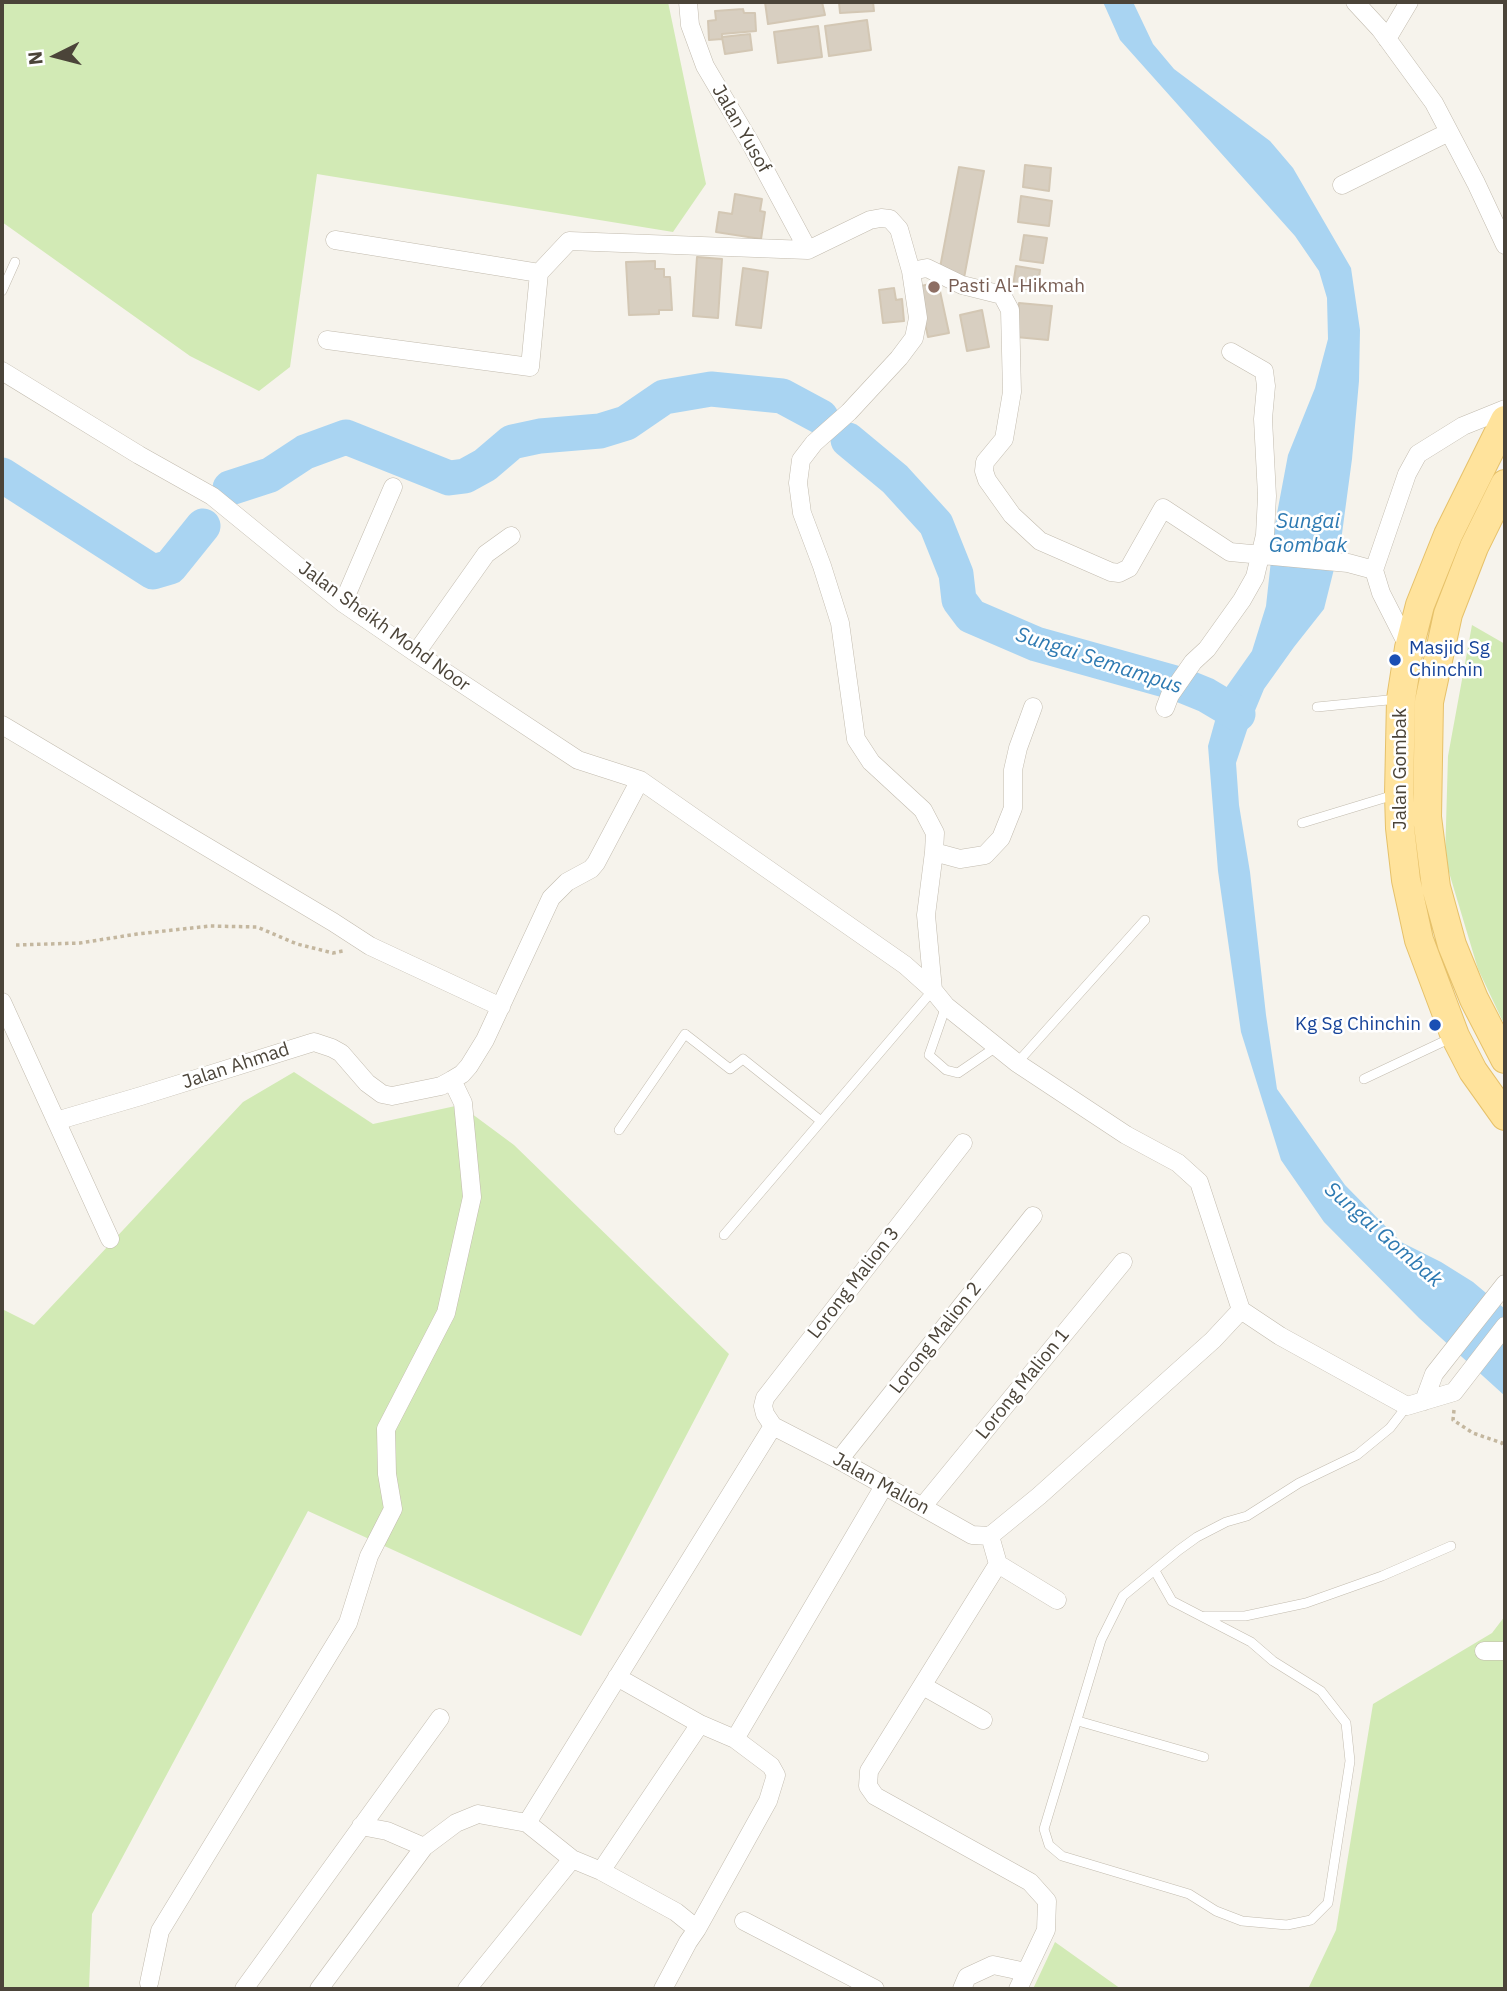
<!DOCTYPE html>
<html>
<head>
<meta charset="utf-8">
<style>
  body { margin:0 }
  #map { position:relative; width:1507px; height:1991px; overflow:hidden; background:#f6f3ec; font-family:"IBM Plex Sans",sans-serif }
  canvas { display:block }
  .frame { position:absolute; inset:0; border:4px solid #4b4439; pointer-events:none }
  .north { position:absolute; left:21px; top:21px; width:70px; height:70px; -webkit-text-stroke:5px #fff; paint-order:stroke; rotate:264deg; font-size:19px; font-weight:700; line-height:28px; text-align:center; color:#4b4439 }
  .north::after { content:''; display:block; margin:auto; width:24px; height:32px; background:#4b4439; clip-path:polygon(50% 0,100% 100%,50% 72%,0 100%) }
</style>
</head>
<body>
<div id="map">
<canvas width="1507" height="1991"></canvas>
<div class="frame"></div>
<div class="north">N</div>
</div>
<script>
const ctx = document.querySelector('canvas').getContext('2d');
ctx.lineJoin = 'round';
function fillPath(path, color) { ctx.fillStyle = color; ctx.fill(path, 'evenodd'); }
const shape = rows => new Path2D(rows.map(r => 'M' + r).join(''));
function stroke(path, color, width, dash) { ctx.strokeStyle = color; ctx.lineWidth = width; ctx.lineCap = dash ? 'butt' : 'round'; ctx.setLineDash(dash || []); ctx.stroke(path); }
function drawText(font, color, halo, rows, align = 'center') {
  ctx.font = font + ' "IBM Plex Sans",sans-serif'; ctx.lineWidth = 5; ctx.setLineDash([]); ctx.textBaseline = 'middle'; ctx.strokeStyle = halo; ctx.fillStyle = color; for (const [text, x, y, turn = 0] of rows) {
    ctx.save(); ctx.translate(x, y); ctx.rotate((+turn || 0) * Math.PI / 180); ctx.textAlign = isNaN(turn) ? turn : align; if (halo) ctx.strokeText(text, 0, 0); ctx.fillText(text, 0, 0); ctx.restore();
  }
}
fillPath(shape([
  [2,2,668,2,706,184,673,232,317,174,290,367,259,391,190,356,2,222],
  [1472,625,1505,644,1505,1026,1478,969,1445,859,1448,756],
  [294,1072,373,1124,460,1105,514,1145,729,1354,581,1636,308,1511,92,1914,89,1989,2,1989,2,1309,34,1325,243,1102],
  [1505,1616,1505,1989,1308,1989,1336,1930,1373,1704,1492,1633],
  [1055,1942,1121,1989,1033,1989]
]), '#d2eab5');
fillPath(shape([
  [1103,2,1133,2,1153,44,1174,69,1270,141,1293,168,1351,268,1360,330,1359,381,1352,459,1341,541,1324,609,1294,647,1264,689,1247,730,1236,763,1239,805,1250,872,1266,1015,1277,1089,1345,1185,1401,1242,1441,1262,1473,1282,1505,1309,1505,1396,1419,1318,1324,1222,1281,1160,1241,1032,1218,871,1208,746,1223,692,1252,651,1266,606,1275,524,1288,455,1315,388,1328,339,1327,298,1319,271,1295,236,1120,40]
]), '#a9d4f2');
stroke(shape([
  [848,440,895,479,936,524,956,574,959,600,971,616,1036,644,1179,684,1206,695,1238,714],
  [2,475,153,572,170,567,203,526],
  [230,488,270,475,305,452,346,437,449,478,465,476,485,465,512,442,540,436,600,431,626,423,664,397,711,389,782,396,821,417]
]), '#a9d4f2', 35);
const building = shape([
  [765,2,822,2,825,15,768,24,765,2],
  [839,2,873,2,874,11,840,13,839,2],
  [743,9,744,13,755,13,756,31,722,34,722,39,709,40,708,21,716,20,715,11,743,9],
  [867,20,871,50,829,56,825,26,867,20],
  [818,26,822,57,778,63,774,32,818,26],
  [750,34,752,50,725,54,722,37,750,34],
  [1025,165,1051,168,1049,191,1023,187,1025,165],
  [959,167,984,171,964,278,939,273,959,167],
  [735,194,762,199,760,211,765,212,761,239,716,232,719,212,732,214,735,194],
  [1021,196,1052,201,1049,226,1018,222,1021,196],
  [1024,235,1047,238,1043,263,1020,260,1024,235],
  [697,257,722,259,718,318,693,316,697,257],
  [655,261,655,269,664,269,664,277,670,277,672,310,659,310,659,314,629,315,626,262,655,261],
  [1016,266,1040,270,1037,291,1013,286,1016,266],
  [743,268,768,272,761,328,736,325,743,268],
  [938,282,949,333,928,337,917,287,938,282],
  [894,288,896,300,902,299,904,321,883,323,879,290,894,288],
  [1019,303,1052,306,1048,340,1016,337,1019,303],
  [982,310,989,347,967,351,960,315,982,310]
]);
fillPath(building, '#d8cfc1');
stroke(building, '#d3c7b4', 2);
const lane = shape([
  [2,291,15,262],
  [1317,707,1398,699],
  [1302,823,1394,795],
  [946,1006,929,1055,946,1070,958,1073,996,1047],
  [1017,1063,1145,920],
  [1364,1079,1451,1038],
  [619,1130,685,1034,730,1069,743,1059,821,1121],
  [724,1235,933,990],
  [1155,1571,1172,1601,1251,1642,1273,1661,1321,1691,1346,1723,1350,1761,1328,1903,1311,1920,1287,1925,1242,1921,1216,1911,1189,1894,1062,1856,1049,1845,1044,1829,1101,1640,1123,1596,1179,1550,1197,1537,1226,1522,1247,1516,1299,1483,1357,1455,1390,1428,1407,1406],
  [1205,1616,1245,1616,1306,1603,1382,1576,1451,1546],
  [1078,1721,1204,1757]
]);
const street = shape([
  [688,2,690,25,705,66,751,144,808,250],
  [1355,2,1380,29,1434,103,1476,183,1505,245],
  [1387,39,1409,2],
  [1342,185,1449,132],
  [335,240,539,273],
  [911,271,927,268,962,285,1002,295,1010,310,1012,392,1004,439,985,462,984,471,987,480,1012,515,1040,541,1111,572,1119,573,1129,568,1163,508,1230,552,1348,563,1374,570],
  [327,340,530,367,539,273,569,241,808,250,870,220,881,218,890,219,899,229,911,271,918,318,914,338,899,358,849,412,814,443,801,460,798,483,802,513,822,566,840,623,856,739,871,762,923,810,935,833,934,852,926,915,933,990],
  [2,371,139,455,212,496,343,603,416,653,578,760,640,780,905,965,933,990,946,1006,1017,1063,1126,1135,1178,1163,1199,1182,1241,1310,1280,1336,1407,1406,1454,1392,1505,1326],
  [343,603,393,487],
  [1409,648,1381,593,1374,570,1407,474,1418,454,1463,426,1505,409],
  [416,653,486,554,511,536],
  [1165,708,1170,695,1193,662,1207,649,1242,600,1255,577,1265,535,1267,496,1263,419,1266,386,1264,371,1231,352],
  [2,725,333,922,370,946,501,1007],
  [934,852,960,859,985,855,1001,838,1013,808,1013,770,1018,748,1033,707],
  [2,1002,110,1239],
  [56,1121,141,1096,314,1042,332,1048,341,1053,367,1083,382,1094,392,1096,441,1086,452,1080,462,1074,469,1066,485,1040,551,898,567,882,591,869,596,863,640,780],
  [963,1143,765,1398,763,1406,765,1414,773,1426,839,1460,972,1535,990,1536],
  [1424,1401,1434,1374,1505,1284],
  [839,1460,1033,1216],
  [923,1506,1123,1262],
  [990,1536,998,1564,869,1771,868,1786,875,1796,1030,1882,1047,1901,1046,1930,1018,1989],
  [990,1536,1039,1496,1213,1340,1241,1310],
  [998,1564,1057,1600],
  [1484,1651,1505,1651],
  [617,1677,700,1724,735,1739,771,1766,776,1775,768,1801,697,1929],
  [923,1686,983,1720],
  [735,1739,884,1486],
  [527,1823,773,1426],
  [424,1847,456,1823,478,1814,527,1823,572,1859,601,1871,676,1912,697,1929,688,1942,663,1989],
  [601,1871,700,1724],
  [744,1921,875,1989],
  [149,1983,160,1931,348,1623,369,1556,393,1509,387,1474,386,1429,446,1313,472,1197,463,1103,452,1080],
  [244,1989,440,1718],
  [319,1989,424,1847,387,1831,361,1826],
  [467,1989,572,1859],
  [962,1989,967,1977,993,1965,1026,1972]
]);
const primary = shape([
  [1505,420,1448,535,1420,605,1409,648,1401,699,1399,794,1400,828,1406,880,1419,940,1455,1036,1473,1071,1505,1116],
  [1505,484,1474,547,1448,614,1429,702,1427,817,1436,887,1452,945,1474,999,1505,1059]
]);
stroke(lane, '#c2bbae', 10);
stroke(street, '#c2bbae', 19);
stroke(primary, '#e6c16a', 30);
stroke(shape([
  [16,945,80,943,137,934,210,926,257,927,297,944,333,953,343,951],
  [1454,1410,1453,1420,1473,1433,1502,1443,1505,1450]
]), '#c4b79f', 3.5, [3.5, 3.5]);
stroke(lane, '#fff', 9);
stroke(street, '#fff', 18);
stroke(primary, '#ffe39c', 28);
for (const [x, y, r, color] of [
  [934,287,7,"#8d6e63"],
  [1395,660,7,"#1a4fb4"],
  [1435,1025,7,"#1a4fb4"]
]) { const dot = new Path2D(); dot.arc(x, y, r, 0, 2 * Math.PI); ctx.fillStyle = color; ctx.fill(dot); stroke(dot, '#fff', 2.5); }
drawText('19px', '#4b4439', '#fff', [
  ["Jalan Yusof",741,129,60],
  ["Jalan Sheikh Mohd Noor",384,627,36],
  ["Jalan Gombak",1401,769,-90],
  ["Jalan Ahmad",236,1066,-18],
  ["Lorong Malion 3",854,1283,-52],
  ["Lorong Malion 2",936,1338,-52],
  ["Lorong Malion 1",1023,1384,-51],
  ["Jalan Malion",881,1484,29]
]);
drawText('19px', '#785e54', '#fff', [
  ["Pasti Al-Hikmah",948,287]
], 'left');
drawText('19px', '#164399', '#fff', [
  ["Masjid Sg",1409,649],
  ["Chinchin",1409,671],
  ["Kg Sg Chinchin",1421,1025,"right"]
], 'left');
drawText('italic 21px', '#2e7ab2', '#fff', [
  ["Sungai",1308,522],
  ["Gombak",1308,546],
  ["Sungai Semampus",1099,661,18],
  ["Sungai Gombak",1383,1235,41]
]);
</script>
</body>
</html>
